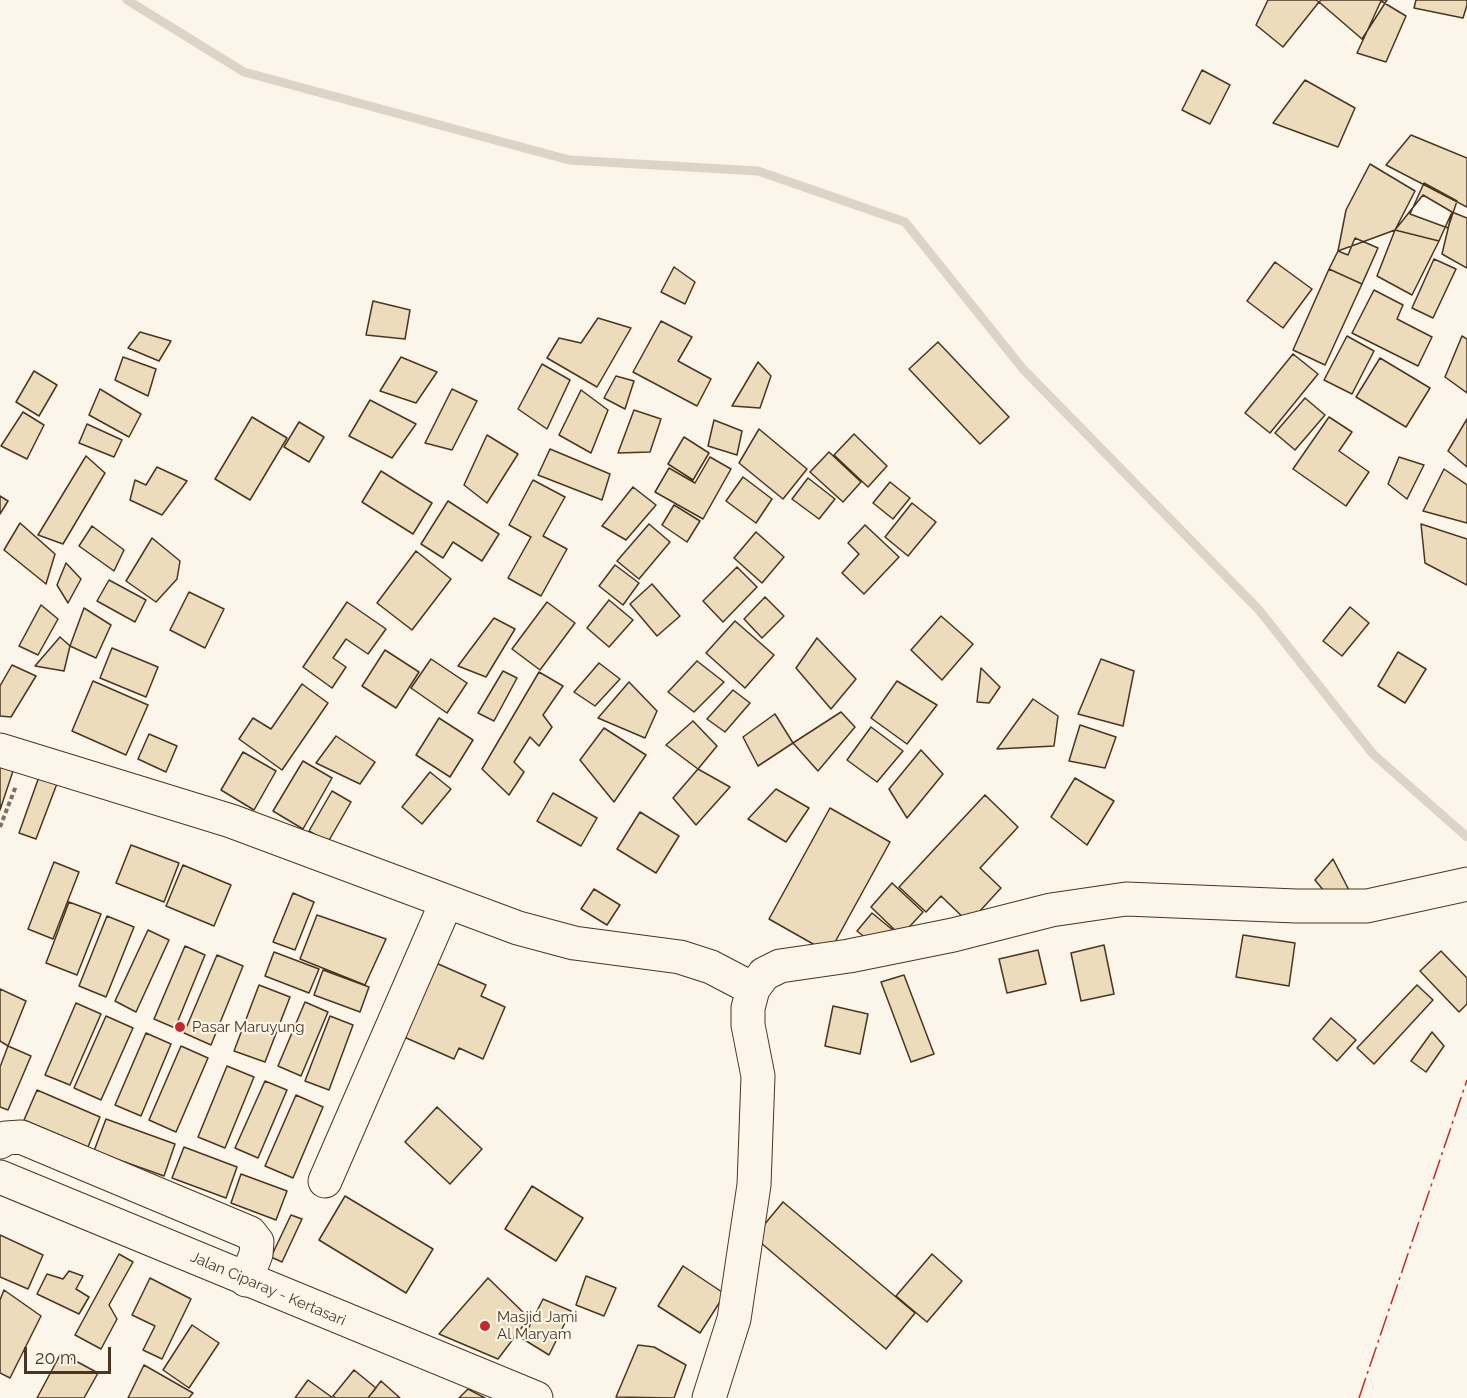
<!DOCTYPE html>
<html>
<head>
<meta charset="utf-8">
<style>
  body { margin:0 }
  #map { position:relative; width:1467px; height:1398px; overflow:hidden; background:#fbf6e9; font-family:Raleway,sans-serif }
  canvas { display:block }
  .scale { position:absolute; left:24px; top:1347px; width:87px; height:27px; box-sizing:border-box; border:3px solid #4a3520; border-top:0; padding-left:8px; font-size:18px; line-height:21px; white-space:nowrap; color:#4a3520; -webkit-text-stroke:4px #fbf6e9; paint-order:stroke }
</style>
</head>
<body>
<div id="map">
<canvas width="1467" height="1398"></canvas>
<div class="scale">20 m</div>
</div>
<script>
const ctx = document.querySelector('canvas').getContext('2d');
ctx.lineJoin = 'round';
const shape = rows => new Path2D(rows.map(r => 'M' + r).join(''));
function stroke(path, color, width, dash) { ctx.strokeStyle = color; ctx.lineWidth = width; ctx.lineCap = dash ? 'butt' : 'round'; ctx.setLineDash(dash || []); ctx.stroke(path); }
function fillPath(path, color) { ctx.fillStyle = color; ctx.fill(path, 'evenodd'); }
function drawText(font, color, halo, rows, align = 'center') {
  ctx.font = font + ' Raleway,sans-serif'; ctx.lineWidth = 4.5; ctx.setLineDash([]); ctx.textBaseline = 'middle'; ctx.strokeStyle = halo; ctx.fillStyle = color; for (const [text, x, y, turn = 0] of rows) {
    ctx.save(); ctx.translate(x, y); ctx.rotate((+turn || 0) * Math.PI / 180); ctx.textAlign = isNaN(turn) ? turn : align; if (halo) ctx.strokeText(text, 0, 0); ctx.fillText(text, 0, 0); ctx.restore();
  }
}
stroke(shape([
  [127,0,244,72,569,160,758,171,905,222,1023,369,1259,610,1373,754,1467,837]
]), '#dcd4c6', 9);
const building = shape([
  [1268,0,1316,0,1319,2,1283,47,1256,25,1268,0],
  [1321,0,1387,0,1362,39,1319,2,1321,0],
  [1416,0,1467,0,1467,5,1463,18,1414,8,1416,0],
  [1381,1,1406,16,1386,62,1357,53,1381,1],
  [1202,70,1230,85,1210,124,1182,110,1202,70],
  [1305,80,1355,108,1338,147,1273,123,1305,80],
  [1411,135,1467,158,1467,207,1386,165,1411,135],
  [1370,164,1415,191,1395,230,1338,251,1346,210,1370,164],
  [1424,183,1457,201,1448,228,1410,214,1424,183],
  [1423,195,1452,212,1439,241,1395,230,1423,195],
  [1452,212,1467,218,1467,268,1442,254,1452,212],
  [1395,230,1439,241,1412,295,1377,276,1395,230],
  [1355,238,1378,248,1362,284,1329,269,1338,251,1348,255,1355,238],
  [1434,259,1456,269,1433,318,1412,308,1434,259],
  [1275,262,1312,289,1283,328,1247,301,1275,262],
  [674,267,695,282,685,304,661,292,674,267],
  [1329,269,1362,284,1325,365,1293,350,1329,269],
  [1374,290,1403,305,1397,319,1432,337,1418,366,1352,333,1374,290],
  [373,301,410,310,405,339,366,335,373,301],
  [598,318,631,328,597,387,547,358,559,338,581,343,598,318],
  [661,321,692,337,678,361,711,379,697,406,633,372,661,321],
  [140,332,171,341,159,361,128,348,140,332],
  [1347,336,1374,351,1352,394,1324,380,1347,336],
  [1462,336,1467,339,1467,393,1445,377,1462,336],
  [938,342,1009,417,980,444,909,369,938,342],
  [1293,354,1318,374,1270,433,1245,413,1293,354],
  [123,357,156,369,148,396,115,380,123,357],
  [401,357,437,372,416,403,380,391,401,357],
  [1380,358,1430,388,1406,427,1356,397,1380,358],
  [758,362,771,376,760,408,732,406,758,362],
  [542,364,570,380,547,429,518,409,542,364],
  [34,371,57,385,39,416,16,402,34,371],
  [616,376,634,381,625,409,604,398,616,376],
  [100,389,141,414,129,437,89,415,100,389],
  [452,389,477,401,452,450,425,443,452,389],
  [581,390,608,410,591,453,559,435,581,390],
  [1305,398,1325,415,1295,450,1275,433,1305,398],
  [370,400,416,424,392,458,349,436,370,400],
  [634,410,661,419,650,452,618,453,634,410],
  [23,412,44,425,27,459,1,446,23,412],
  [252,417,287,438,250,500,215,479,252,417],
  [1329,417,1352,432,1339,451,1369,472,1346,506,1293,469,1329,417],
  [1467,419,1467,467,1448,451,1467,419],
  [714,420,742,431,737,455,708,446,714,420],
  [299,422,324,437,309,462,284,447,299,422],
  [87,424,122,440,114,457,79,443,87,424],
  [759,429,807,469,783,499,739,463,759,429],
  [854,434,887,466,868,487,834,455,854,434],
  [487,435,518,454,487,503,464,485,487,435],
  [684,437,709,453,693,480,668,464,684,437],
  [550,449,610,474,602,500,538,475,550,449],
  [829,452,861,482,843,502,810,472,829,452],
  [86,456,105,473,63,544,38,535,86,456],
  [710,457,731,469,703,519,655,492,669,468,695,483,710,457],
  [1399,457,1424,465,1407,499,1388,484,1399,457],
  [157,467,187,481,162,515,130,500,135,480,146,485,157,467],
  [1444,469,1467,485,1467,523,1423,511,1444,469],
  [381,471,432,503,413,534,362,502,381,471],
  [743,477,772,499,756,523,726,501,743,477],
  [808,478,835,499,819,519,792,499,808,478],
  [533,480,565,497,543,536,567,549,541,596,508,578,531,537,509,525,533,480],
  [890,482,910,498,893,519,873,503,890,482],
  [633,487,656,505,626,540,602,526,633,487],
  [0,496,8,501,0,514,0,496],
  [448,501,499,534,482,561,453,542,443,558,421,544,448,501],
  [912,503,936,522,908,556,885,537,912,503],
  [674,505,700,521,687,542,662,525,674,505],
  [20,523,55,554,46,584,4,550,20,523],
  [649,524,670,542,639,579,617,561,649,524],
  [1421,524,1467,539,1467,585,1425,563,1421,524],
  [865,525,899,557,864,594,842,573,859,554,848,543,865,525],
  [92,526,124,550,114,571,79,546,92,526],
  [756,532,784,557,762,583,734,558,756,532],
  [152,538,180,561,177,579,156,602,126,581,152,538],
  [416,551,451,579,412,630,377,603,416,551],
  [66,563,81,579,68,603,57,585,66,563],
  [615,565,639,583,623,605,599,586,615,565],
  [737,567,757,587,723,622,703,601,737,567],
  [109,580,146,600,135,622,97,601,109,580],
  [652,584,680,616,657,636,630,604,652,584],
  [189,592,224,609,205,648,170,630,189,592],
  [765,597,784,616,762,638,744,619,765,597],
  [609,600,633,620,609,647,587,628,609,600],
  [347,602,386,629,368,654,346,639,333,658,346,667,332,688,303,667,347,602],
  [547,602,575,623,540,670,512,649,547,602],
  [41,605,58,619,38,655,19,646,41,605],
  [1350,607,1369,623,1342,656,1323,641,1350,607],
  [84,608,111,625,96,658,70,646,84,608],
  [941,616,973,644,942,680,911,650,941,616],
  [494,618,515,629,486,677,458,666,494,618],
  [735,621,774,655,745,688,706,653,735,621],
  [60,637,70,646,64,671,35,666,60,637],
  [817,638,856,679,831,709,796,668,817,638],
  [112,648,158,667,146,697,100,678,112,648],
  [385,650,419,672,396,708,362,686,385,650],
  [1398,652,1426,669,1405,703,1378,686,1398,652],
  [431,659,467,683,447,713,411,688,431,659],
  [1101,659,1134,671,1123,726,1078,714,1101,659],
  [697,661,724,682,694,712,668,692,697,661],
  [599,663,620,679,595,706,574,692,599,663],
  [12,665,36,676,11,717,0,716,0,686,12,665],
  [981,668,1000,687,989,703,977,702,981,668],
  [503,671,517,678,494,721,478,713,503,671],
  [539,672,563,686,543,715,552,727,539,746,530,737,514,762,524,772,509,795,482,769,539,672],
  [93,681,148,705,126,755,72,731,93,681],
  [897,681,937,705,907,744,871,718,897,681],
  [629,682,657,711,645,738,598,718,629,682],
  [302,684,328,703,282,770,239,739,253,718,271,729,302,684],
  [733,690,750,703,725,732,707,719,733,690],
  [1033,699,1058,716,1054,746,997,749,1033,699],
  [841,712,855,727,818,771,793,743,841,712],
  [775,714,793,743,758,766,743,737,775,714],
  [439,718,473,740,450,777,416,755,439,718],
  [693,721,717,746,698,769,666,745,693,721],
  [1080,725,1116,737,1105,768,1069,761,1080,725],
  [871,727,903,751,877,782,847,760,871,727],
  [604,728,646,755,614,802,580,760,604,728],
  [149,734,177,746,166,772,138,759,149,734],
  [336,736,375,762,360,784,316,763,336,736],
  [921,750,943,774,907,818,889,789,921,750],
  [243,752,276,771,254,810,221,790,243,752],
  [303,761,332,778,303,829,273,811,303,761],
  [0,766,13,771,0,810,0,766],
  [698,769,730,787,696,825,673,798,698,769],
  [430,772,451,789,422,824,402,807,430,772],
  [40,774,58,781,36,839,19,833,40,774],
  [1075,778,1114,801,1087,845,1051,817,1075,778],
  [776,789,809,808,786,842,748,819,776,789],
  [332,791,351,802,328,842,309,831,332,791],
  [553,793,597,818,581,846,537,821,553,793],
  [985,795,1018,827,980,868,1001,888,969,923,941,896,926,912,899,887,985,795],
  [830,808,890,842,829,953,769,919,830,808],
  [640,812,679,836,656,873,617,849,640,812],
  [131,845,179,863,164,902,116,883,131,845],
  [1333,859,1352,896,1333,902,1315,880,1333,859],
  [54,862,79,872,53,939,28,929,54,862],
  [183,865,231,885,214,926,166,906,183,865],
  [892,883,923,912,901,936,871,907,892,883],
  [594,889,620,905,607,925,581,909,594,889],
  [293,893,314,902,295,950,273,942,293,893],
  [69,902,101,914,77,975,46,963,69,902],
  [872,913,894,931,880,949,857,931,872,913],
  [317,915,386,939,365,985,300,959,317,915],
  [107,916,134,927,106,997,79,986,107,916],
  [148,930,169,940,136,1012,115,1001,148,930],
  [1243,935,1295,943,1289,986,1236,977,1243,935],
  [1104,945,1114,994,1081,1001,1071,953,1104,945],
  [185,946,205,955,175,1028,154,1019,185,946],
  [1038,950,1046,984,1007,993,999,959,1038,950],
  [1441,951,1467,978,1467,1004,1459,1012,1420,971,1441,951],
  [274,952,319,969,309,993,265,976,274,952],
  [217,955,243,966,211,1045,184,1033,217,955],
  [436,963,486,985,481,996,505,1007,483,1059,459,1048,454,1059,404,1037,436,963],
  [323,970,369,987,360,1012,314,995,323,970],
  [904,975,934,1054,911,1062,881,982,904,975],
  [259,985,290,997,265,1062,234,1051,259,985],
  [1417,985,1433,1000,1374,1064,1357,1048,1417,985],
  [0,989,26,1001,8,1046,0,1041,0,989],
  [305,1002,328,1012,301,1076,278,1066,305,1002],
  [76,1003,101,1014,70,1085,45,1075,76,1003],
  [833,1006,868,1014,860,1054,825,1046,833,1006],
  [106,1016,133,1028,101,1100,74,1088,106,1016],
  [330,1016,353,1025,329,1090,305,1081,330,1016],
  [1331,1018,1356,1040,1337,1061,1313,1039,1331,1018],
  [1432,1032,1444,1046,1426,1072,1411,1061,1432,1032],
  [146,1033,171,1044,141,1116,115,1105,146,1033],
  [8,1046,31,1056,8,1110,0,1107,0,1067,8,1046],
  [181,1046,208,1058,176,1132,149,1120,181,1046],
  [227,1066,254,1077,225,1148,198,1137,227,1066],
  [265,1081,287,1090,258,1158,235,1148,265,1081],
  [37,1090,100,1117,88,1147,24,1120,37,1090],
  [296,1095,323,1107,293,1178,265,1166,296,1095],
  [437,1107,482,1149,450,1184,405,1142,437,1107],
  [106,1119,175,1144,164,1176,94,1151,106,1119],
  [184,1147,237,1167,226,1198,172,1178,184,1147],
  [241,1174,287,1191,276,1220,231,1203,241,1174],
  [532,1186,583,1218,556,1261,505,1229,532,1186],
  [345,1196,433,1249,406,1293,319,1240,345,1196],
  [783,1202,915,1313,886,1349,754,1237,783,1202],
  [291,1215,302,1219,282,1262,271,1257,291,1215],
  [0,1235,43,1255,28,1289,0,1277,0,1235],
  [119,1254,133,1262,109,1305,117,1319,101,1349,75,1335,119,1254],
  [932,1254,962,1281,927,1322,896,1296,932,1254],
  [683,1266,725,1294,700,1333,658,1306,683,1266],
  [69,1271,83,1276,76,1289,89,1297,79,1314,37,1294,47,1274,63,1279,69,1271],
  [586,1276,616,1288,604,1316,576,1305,586,1276],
  [150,1278,191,1299,162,1359,143,1350,155,1326,132,1315,150,1278],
  [488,1278,529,1318,498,1359,439,1334,488,1278],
  [4,1290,41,1316,10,1378,0,1373,0,1300,4,1290],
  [543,1299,571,1311,549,1355,523,1339,543,1299],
  [192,1325,219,1343,189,1388,163,1370,192,1325],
  [638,1345,654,1347,686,1365,674,1398,616,1397,638,1345],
  [61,1353,98,1373,84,1398,37,1398,61,1353],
  [144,1365,193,1393,189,1398,128,1398,144,1365],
  [354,1370,376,1388,368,1398,336,1398,333,1396,354,1370],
  [308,1380,333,1398,295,1398,308,1380],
  [381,1381,400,1398,368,1398,381,1381],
  [468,1389,485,1398,459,1398,468,1389]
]);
fillPath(building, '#ecdcbc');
stroke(building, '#4a3520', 1.5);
const minor = shape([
  [0,750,231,821,518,928,574,943,680,957,711,967,753,989],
  [0,1142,6,1138,21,1137,250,1233,257,1242,256,1254,246,1280],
  [325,1181,446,903],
  [709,1398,734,1319,754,1185,758,1076,748,1025,748,1008,753,989,764,974,780,966,849,956,953,935,1051,910,1126,899,1296,906,1367,906,1467,884]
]);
const major = shape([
  [0,1177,536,1398]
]);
stroke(minor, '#4a3520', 35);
stroke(major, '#4a3520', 35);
stroke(shape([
  [0,827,16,786]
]), '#7f6f5c', 4, [4.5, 3]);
stroke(minor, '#fbf6e9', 33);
stroke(major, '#fbf6e9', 33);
stroke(shape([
  [1359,1398,1467,1080]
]), '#c62828', 1.5, [21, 4.5, 3, 4.5]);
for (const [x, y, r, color] of [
  [180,1027,6,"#c62828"],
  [485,1326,6,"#c62828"]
]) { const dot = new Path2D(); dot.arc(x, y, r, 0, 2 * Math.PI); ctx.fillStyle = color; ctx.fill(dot); stroke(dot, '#fbf6e9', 2); }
drawText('15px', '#4a3520', '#fbf6e9', [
  ["Pasar Maruyung",192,1027],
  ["Masjid Jami",497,1317],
  ["Al Maryam",497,1334]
], 'left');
drawText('15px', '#4a3520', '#fbf6e9', [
  ["Jalan Ciparay - Kertasari",268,1289,23]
]);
</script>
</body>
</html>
